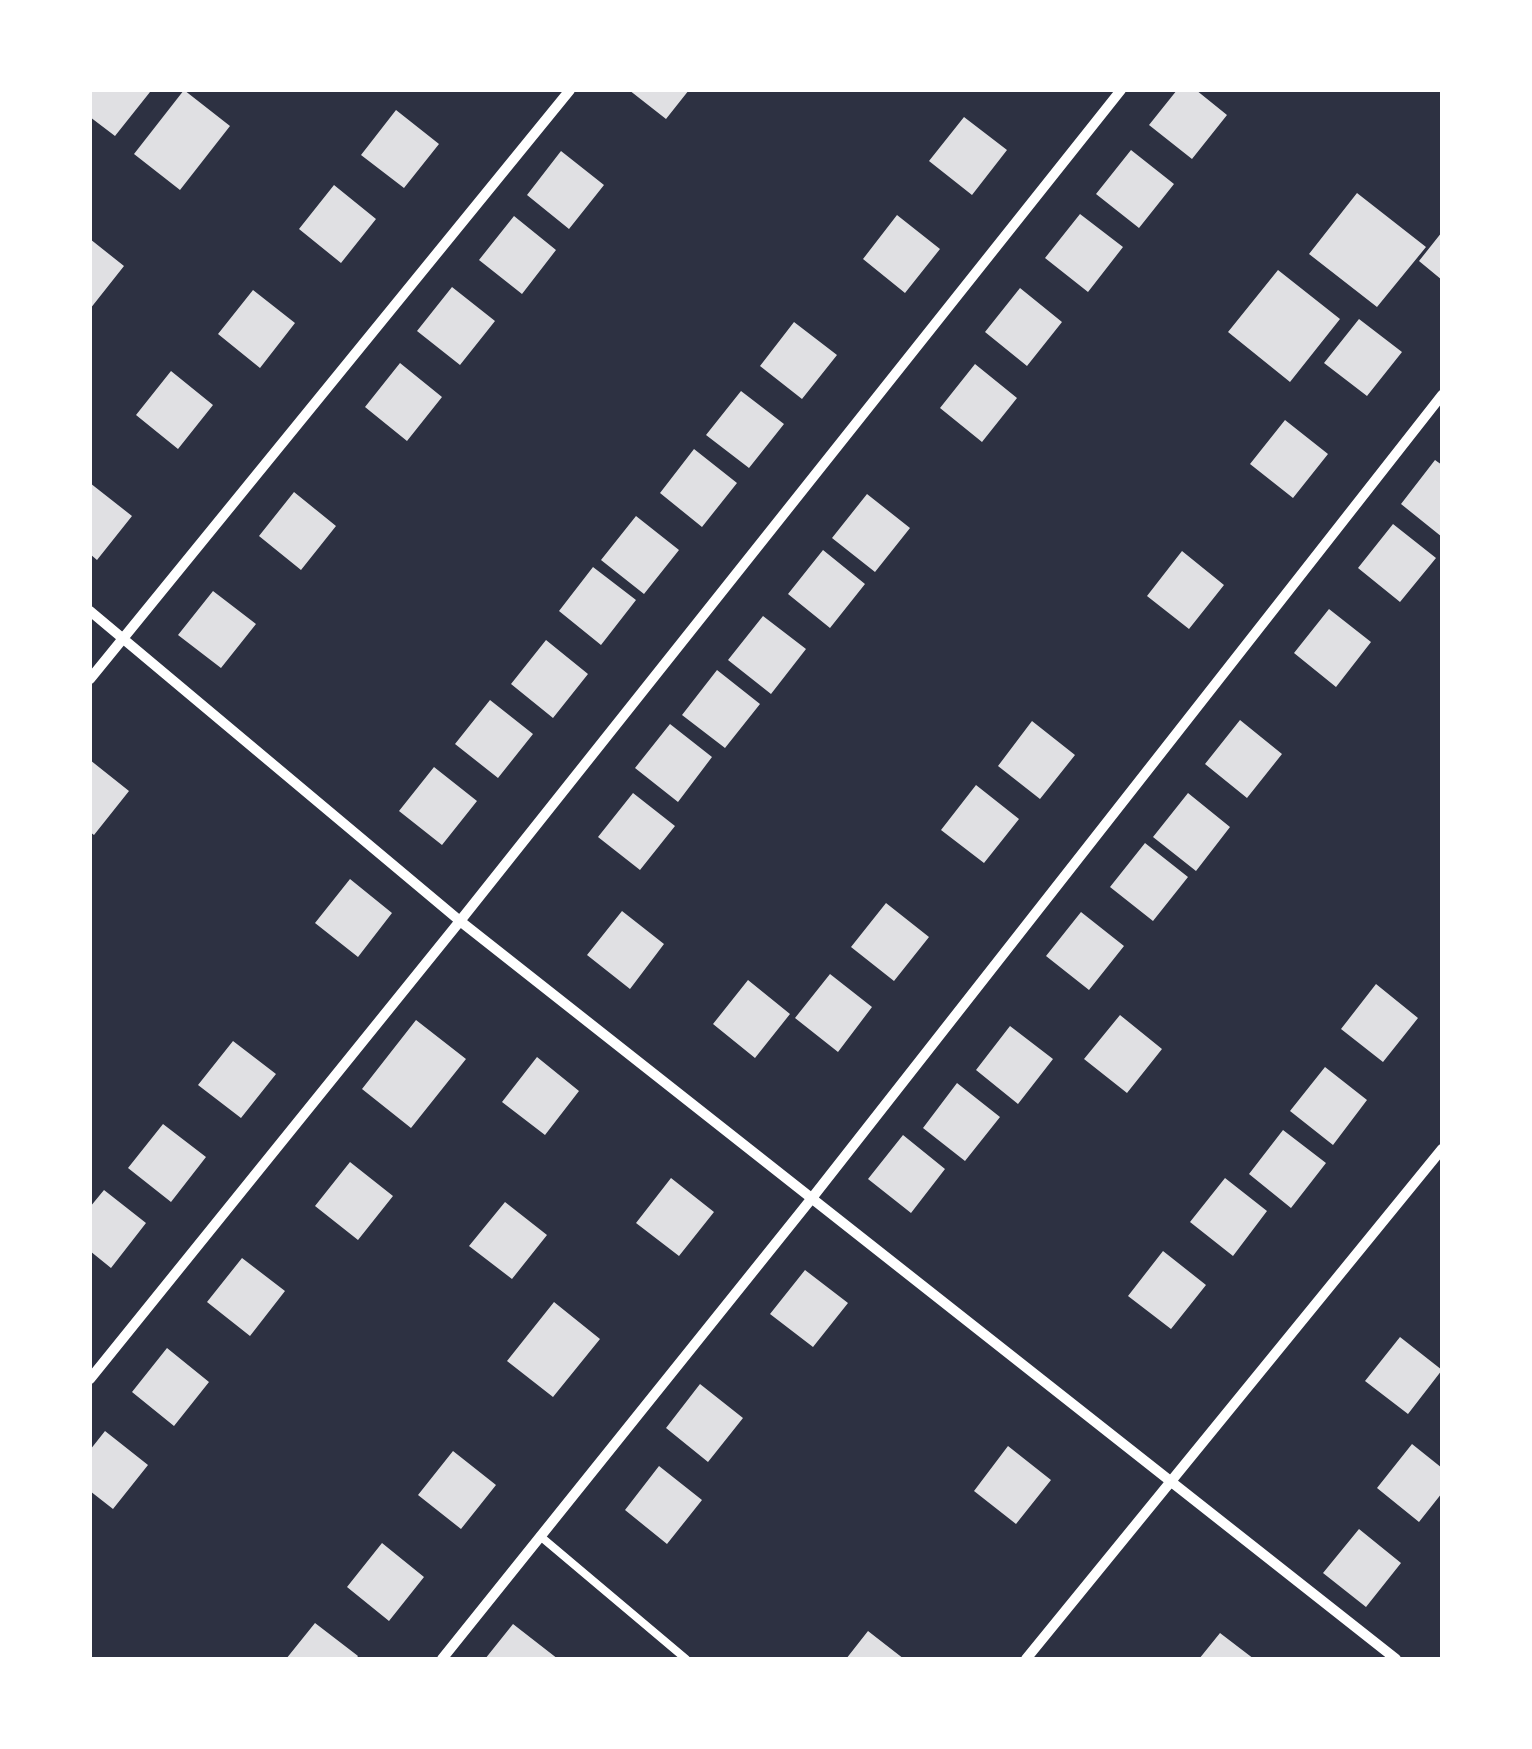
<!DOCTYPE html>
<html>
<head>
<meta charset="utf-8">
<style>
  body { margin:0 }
  #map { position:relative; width:1532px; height:1749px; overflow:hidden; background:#2d3142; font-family:"DM Sans",sans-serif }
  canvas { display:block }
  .frame { position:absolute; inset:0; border:92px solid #fff; pointer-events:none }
</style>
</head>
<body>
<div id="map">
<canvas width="1532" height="1749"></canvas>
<div class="frame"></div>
</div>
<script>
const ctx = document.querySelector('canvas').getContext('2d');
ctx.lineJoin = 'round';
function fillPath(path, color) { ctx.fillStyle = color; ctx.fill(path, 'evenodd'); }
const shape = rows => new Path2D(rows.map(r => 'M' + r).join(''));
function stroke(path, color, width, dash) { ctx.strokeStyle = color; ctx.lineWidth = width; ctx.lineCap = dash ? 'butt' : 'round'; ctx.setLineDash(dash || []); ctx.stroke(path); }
fillPath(shape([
  [90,90,147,90,150,92,115,136,90,117],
  [184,90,230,126,180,190,134,154],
  [629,90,689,90,666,119],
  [1177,90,1196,90,1227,115,1192,159,1149,125],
  [396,110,439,144,404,188,361,155],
  [964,117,1007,150,972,195,929,161],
  [1131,150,1174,184,1139,228,1096,194],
  [561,151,604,185,569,229,527,195],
  [334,185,376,219,341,263,299,229],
  [1357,193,1426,247,1377,307,1309,254],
  [1080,214,1123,247,1088,292,1045,258],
  [897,215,940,249,905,293,863,259],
  [514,216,556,250,522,294,479,260],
  [1442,232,1442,280,1419,261],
  [90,239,124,266,90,309],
  [1278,270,1340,319,1290,382,1228,332],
  [452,287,495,321,460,365,417,331],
  [1020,288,1062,322,1027,366,985,332],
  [253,290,295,323,260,368,218,334],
  [1359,319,1402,352,1367,396,1324,363],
  [794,322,837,355,802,399,760,366],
  [400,363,442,397,407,441,365,407],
  [975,364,1017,398,982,442,940,408],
  [171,371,213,405,178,449,136,415],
  [741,391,784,424,749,468,706,435],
  [1285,420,1328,454,1293,498,1250,464],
  [694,449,737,483,702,527,660,493],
  [1435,460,1442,465,1442,537,1401,504],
  [90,483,132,516,97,560,90,554],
  [294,492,336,526,301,570,259,536],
  [867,494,910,528,875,572,832,538],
  [636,516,679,550,644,594,601,560],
  [1393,524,1436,558,1400,602,1358,568],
  [823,550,865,584,830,628,788,594],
  [1182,551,1224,585,1189,629,1147,596],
  [593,567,636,600,601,645,559,611],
  [213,591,256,624,221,668,178,635],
  [1329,609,1371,642,1336,687,1294,653],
  [763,616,806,649,771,694,728,660],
  [546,640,588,674,553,718,511,684],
  [717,670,760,704,725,748,682,715],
  [490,700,533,734,498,778,455,744],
  [1240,720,1282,754,1247,798,1205,764],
  [1032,721,1075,755,1040,799,998,766],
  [670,724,712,757,678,802,635,768],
  [90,760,129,791,94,835,90,832],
  [434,767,477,801,442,845,399,811],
  [976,785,1019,819,984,863,941,830],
  [633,793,675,826,640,870,598,837],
  [1188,793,1230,827,1196,871,1153,837],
  [1145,843,1188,877,1153,921,1110,887],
  [350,879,392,913,358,957,315,923],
  [886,903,929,937,894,981,851,947],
  [622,911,664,944,630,989,587,955],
  [1081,912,1124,946,1089,990,1046,956],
  [830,974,872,1007,838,1052,795,1018],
  [748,980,790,1014,755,1058,713,1024],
  [1376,984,1418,1018,1383,1062,1341,1029],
  [1120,1015,1162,1049,1127,1093,1084,1059],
  [416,1020,466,1059,411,1128,362,1089],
  [1010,1026,1053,1059,1018,1104,976,1070],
  [233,1041,276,1074,241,1118,198,1085],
  [537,1057,579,1091,545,1135,502,1102],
  [1325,1067,1367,1100,1333,1145,1290,1111],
  [957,1083,1000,1117,965,1161,923,1128],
  [163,1124,206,1157,171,1202,128,1168],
  [1283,1130,1326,1163,1291,1208,1249,1174],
  [903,1135,945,1169,911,1213,868,1179],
  [350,1162,393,1196,358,1240,315,1206],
  [671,1178,714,1212,679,1256,636,1223],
  [1225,1178,1267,1211,1233,1256,1190,1222],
  [104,1190,146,1223,111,1268,90,1251,90,1207],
  [505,1202,547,1235,512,1279,469,1246],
  [1163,1251,1206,1285,1171,1329,1128,1296],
  [242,1258,285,1291,250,1336,207,1302],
  [805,1270,848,1303,813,1347,770,1314],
  [554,1302,600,1339,553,1397,507,1361],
  [1400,1337,1442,1370,1408,1414,1365,1381],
  [167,1348,209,1382,174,1426,132,1392],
  [700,1384,743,1418,708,1462,666,1428],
  [105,1431,148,1465,113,1509,90,1491,90,1450],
  [1412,1444,1442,1468,1442,1493,1419,1522,1377,1488],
  [1008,1446,1051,1480,1016,1524,974,1491],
  [453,1451,496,1485,461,1529,418,1495],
  [659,1466,702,1500,667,1544,625,1510],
  [1359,1529,1401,1563,1366,1607,1323,1573],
  [382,1543,424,1577,389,1621,347,1587],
  [315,1623,358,1656,356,1659,286,1659],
  [513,1624,558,1659,485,1659],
  [868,1631,904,1659,846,1659],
  [1220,1633,1254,1659,1199,1659]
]), '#e0e0e3');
stroke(shape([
  [540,1536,686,1659]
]), '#fff', 8);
stroke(shape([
  [90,611,460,921,1396,1659],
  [90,679,570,90],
  [90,1379,460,921,1121,90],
  [442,1659,812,1198,1442,395],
  [1026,1659,1442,1149]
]), '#fff', 10);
</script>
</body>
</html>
